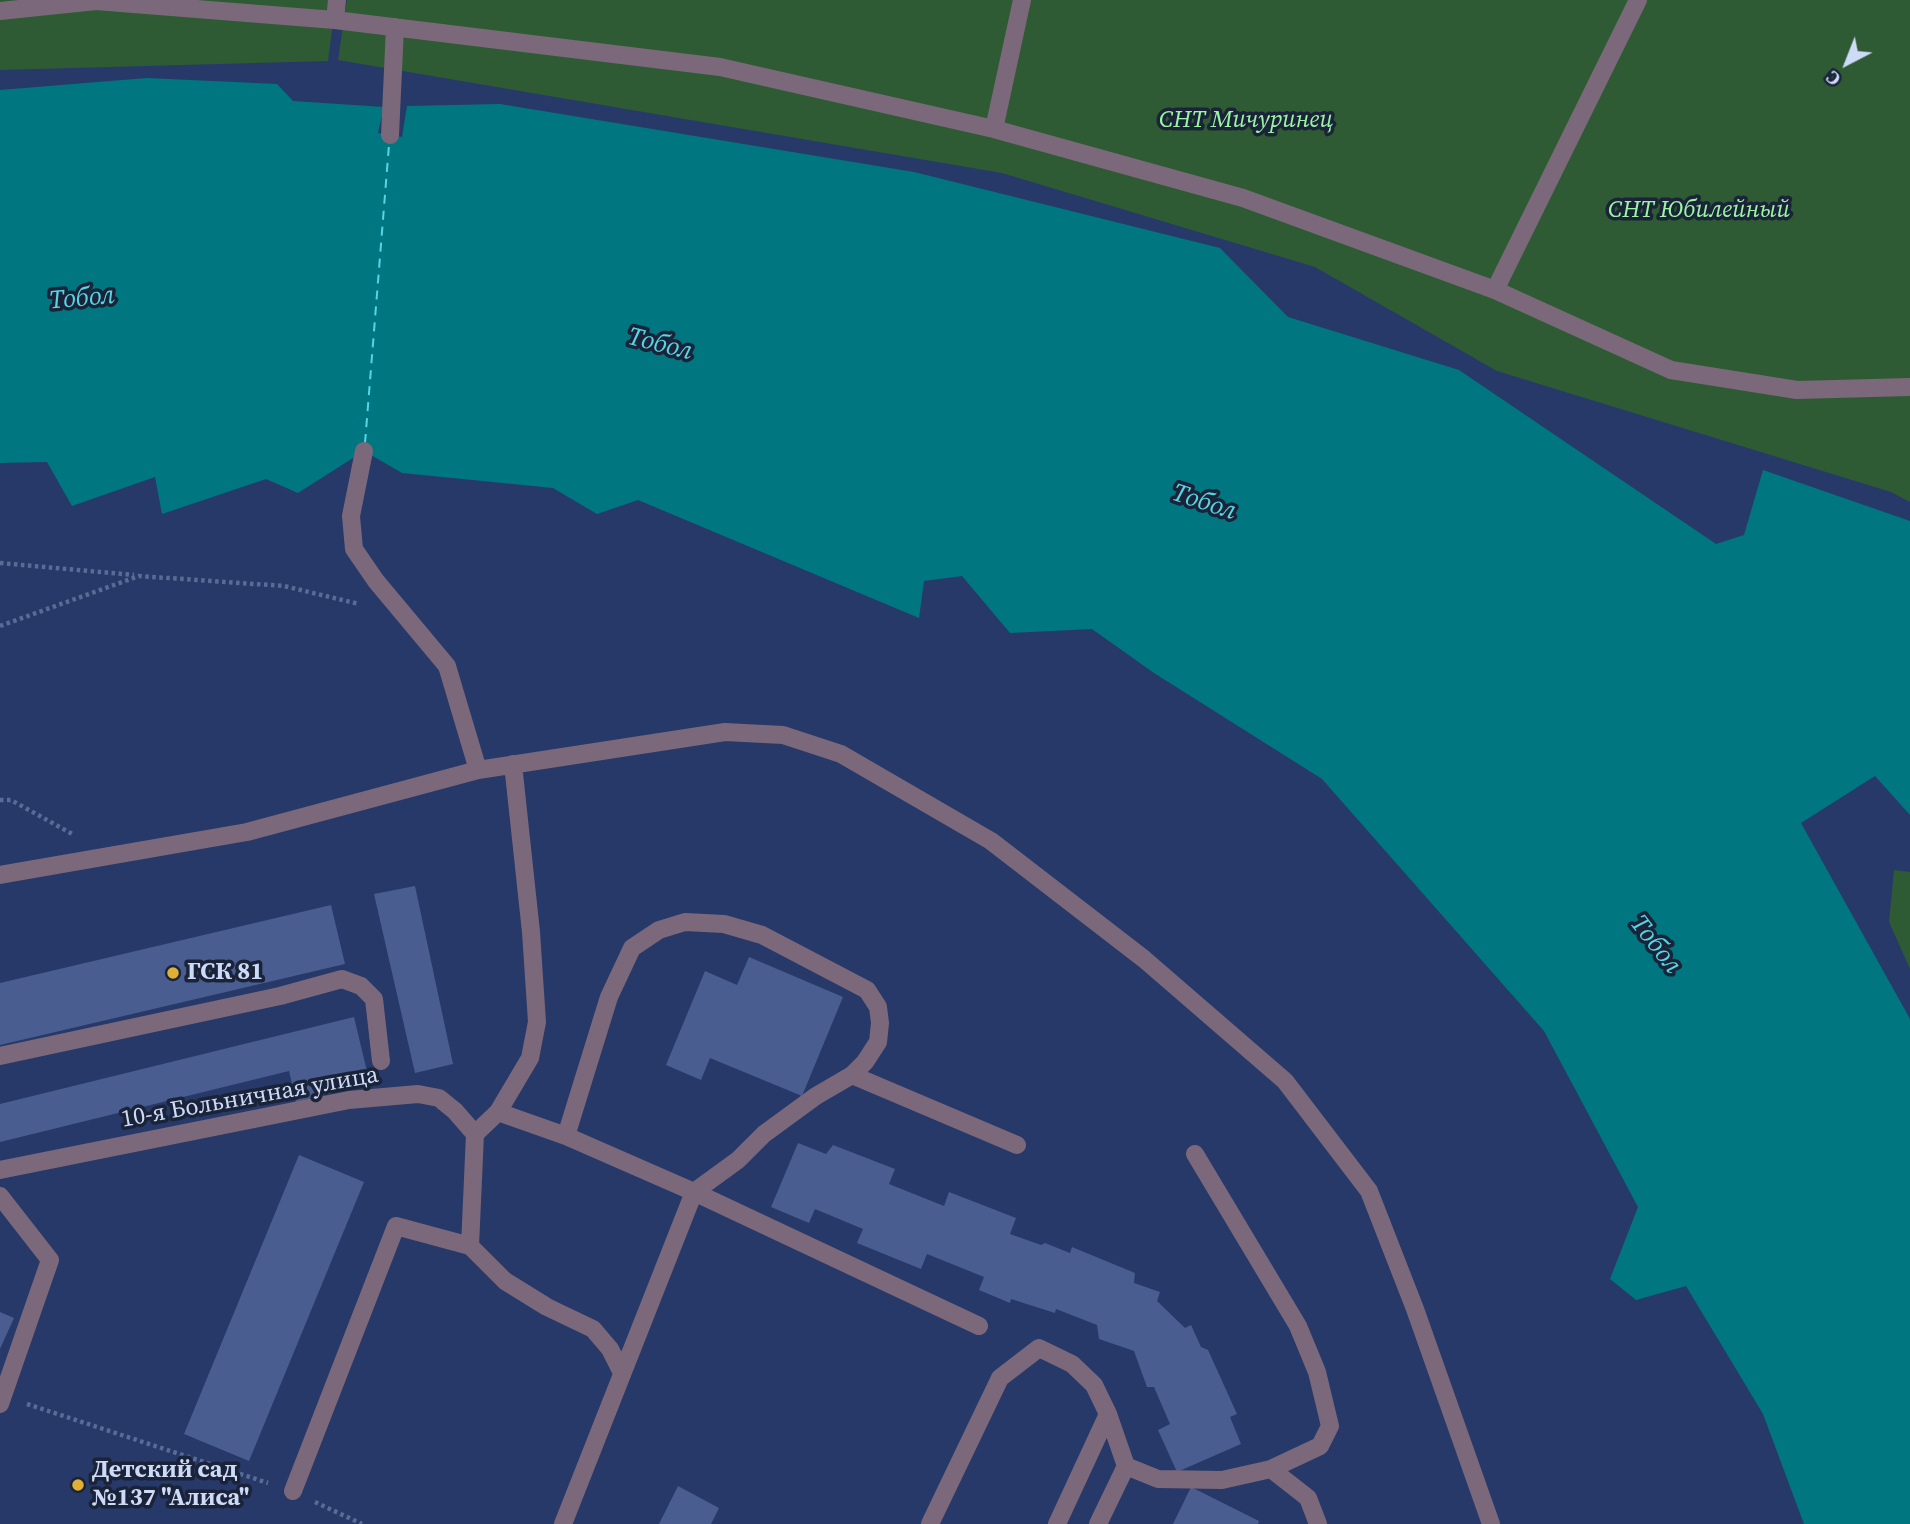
<!DOCTYPE html>
<html>
<head>
<meta charset="utf-8">
<style>
  body { margin:0 }
  #map { position:relative; width:1910px; height:1524px; overflow:hidden; background:#273969; font-family:"Source Serif 4",serif }
  canvas { display:block }
  .north { position:absolute; left:1812px; top:28px; width:70px; height:70px; -webkit-text-stroke:5px #1a2338; paint-order:stroke; rotate:222deg; font-size:19px; font-weight:700; line-height:28px; text-align:center; color:#cedbf8 }
  .north::after { content:''; display:block; margin:auto; width:24px; height:32px; background:#cedbf8; clip-path:polygon(50% 0,100% 100%,50% 72%,0 100%) }
</style>
</head>
<body>
<div id="map">
<canvas width="1910" height="1524"></canvas>
<div class="north">С</div>
</div>
<script>
const ctx = document.querySelector('canvas').getContext('2d');
ctx.lineJoin = 'round';
function fillPath(path, color) { ctx.fillStyle = color; ctx.fill(path, 'evenodd'); }
const shape = rows => new Path2D(rows.map(r => 'M' + r).join(''));
function stroke(path, color, width, dash) { ctx.strokeStyle = color; ctx.lineWidth = width; ctx.lineCap = dash ? 'butt' : 'round'; ctx.setLineDash(dash || []); ctx.stroke(path); }
function drawText(font, color, halo, rows, align = 'center') {
  ctx.font = font + ' "Source Serif 4",serif'; ctx.lineWidth = 7; ctx.setLineDash([]); ctx.textBaseline = 'middle'; ctx.strokeStyle = halo; ctx.fillStyle = color; for (const [text, x, y, turn = 0] of rows) {
    ctx.save(); ctx.translate(x, y); ctx.rotate((+turn || 0) * Math.PI / 180); ctx.textAlign = isNaN(turn) ? turn : align; if (halo) ctx.strokeText(text, 0, 0); ctx.fillText(text, 0, 0); ctx.restore();
  }
}
fillPath(shape([
  [0,0,336,0,328,61,0,70],
  [347,0,1910,0,1910,502,1891,492,1497,371,1315,267,1002,173,338,60],
  [1894,870,1910,872,1910,969,1889,922]
]), '#2e5b33');
fillPath(shape([
  [147,78,277,84,293,101,384,107,378,133,402,137,407,106,500,104,914,172,1220,248,1288,317,1459,370,1716,544,1744,535,1763,470,1910,521,1910,815,1875,776,1801,823,1910,1019,1910,1524,1804,1524,1763,1414,1686,1286,1636,1300,1610,1279,1638,1207,1544,1031,1322,779,1154,673,1092,629,1010,633,962,576,924,581,919,618,638,500,597,514,553,488,402,473,364,451,298,493,266,479,162,514,155,477,72,506,47,462,0,463,0,90]
]), '#007681');
stroke(shape([
  [365,443,389,145]
]), '#56d5e5', 2, [9, 7]);
fillPath(shape([
  [415,886,453,1064,415,1073,374,894],
  [331,905,345,964,0,1045,0,983],
  [749,957,843,997,802,1096,710,1058,701,1080,666,1065,705,971,737,985],
  [354,1017,370,1084,296,1102,289,1071,0,1142,0,1104],
  [798,1143,826,1154,833,1145,895,1169,889,1184,944,1206,949,1192,1016,1218,1010,1234,1041,1245,1045,1243,1070,1253,1072,1247,1135,1273,1134,1283,1160,1292,1157,1301,1185,1328,1191,1325,1201,1347,1208,1350,1237,1414,1230,1417,1241,1444,1177,1472,1158,1430,1170,1424,1154,1387,1147,1387,1134,1351,1099,1339,1097,1325,1056,1309,1055,1313,1011,1299,1010,1303,979,1290,984,1277,927,1254,921,1269,857,1243,863,1229,815,1209,809,1223,771,1207],
  [299,1155,364,1182,249,1461,184,1434],
  [0,1312,14,1318,0,1349],
  [678,1486,719,1508,711,1524,659,1524],
  [1191,1487,1259,1521,1258,1524,1173,1524]
]), '#495d90');
stroke(shape([
  [0,563,134,575],
  [0,626,139,576,284,586,359,604],
  [0,800,11,800,74,835],
  [27,1404,268,1483],
  [315,1502,362,1524]
]), '#5a6b95', 4.5, [3.5, 3.5]);
stroke(shape([
  [0,11,96,1,335,20,720,67,994,129,1243,198,1495,290,1671,370,1797,390,1910,387],
  [335,20,337,0],
  [994,129,1022,0],
  [390,135,395,27],
  [1495,290,1638,0],
  [364,451,351,516,354,549,376,581,447,666,478,770],
  [0,875,247,832,478,770,725,732,783,735,841,754,991,841,1144,959,1285,1081,1369,1191,1415,1309,1491,1524],
  [0,1056,280,996,342,979,361,986,374,999,381,1061],
  [852,1075,1017,1145],
  [498,1112,566,1136,694,1192,738,1160,764,1134,816,1096,852,1075,865,1062,878,1042,880,1023,878,1007,867,990,762,935,724,924,685,922,659,930,632,948,609,997,566,1136],
  [475,1134,498,1112,530,1058,537,1022,531,932,513,764],
  [0,1170,349,1100,418,1094,439,1098,455,1111,475,1134,470,1246,505,1281,547,1307,593,1329,610,1349,622,1373],
  [0,1196,50,1260,0,1404],
  [1271,1469,1308,1498,1318,1524],
  [293,1491,396,1226,470,1246],
  [563,1524,694,1192,979,1326],
  [930,1524,1000,1378,1039,1348,1072,1364,1094,1385,1108,1414,1126,1466,1158,1479,1222,1480,1271,1469,1320,1446,1330,1426,1317,1372,1298,1326,1195,1154],
  [1057,1524,1108,1414],
  [1098,1524,1126,1466]
]), '#7b687b', 18);
for (const [x, y, r, color] of [
  [173,973,7,"#e0b034"],
  [78,1485,7,"#e0b034"]
]) { const dot = new Path2D(); dot.arc(x, y, r, 0, 2 * Math.PI); ctx.fillStyle = color; ctx.fill(dot); stroke(dot, '#1a2338', 2.5); }
drawText('italic 24px', '#9bf5a3', '#1a2338', [
  ["СНТ Мичуринец",1246,121],
  ["СНТ Юбилейный",1699,211]
]);
drawText('bold 24px', '#cedbf8', '#1a2338', [
  ["ГСК 81",187,973],
  ["Детский сад",92,1471],
  ["№137 \"Алиса\"",92,1499]
], 'left');
drawText('24px', '#cedbf8', '#1a2338', [
  ["10-я Больничная улица",250,1098,-10]
]);
drawText('italic 26px', '#56d5e5', '#1a2338', [
  ["Тобол",82,299,-5],
  ["Тобол",660,345,14],
  ["Тобол",1204,503,18],
  ["Тобол",1655,945,52]
]);
</script>
</body>
</html>
